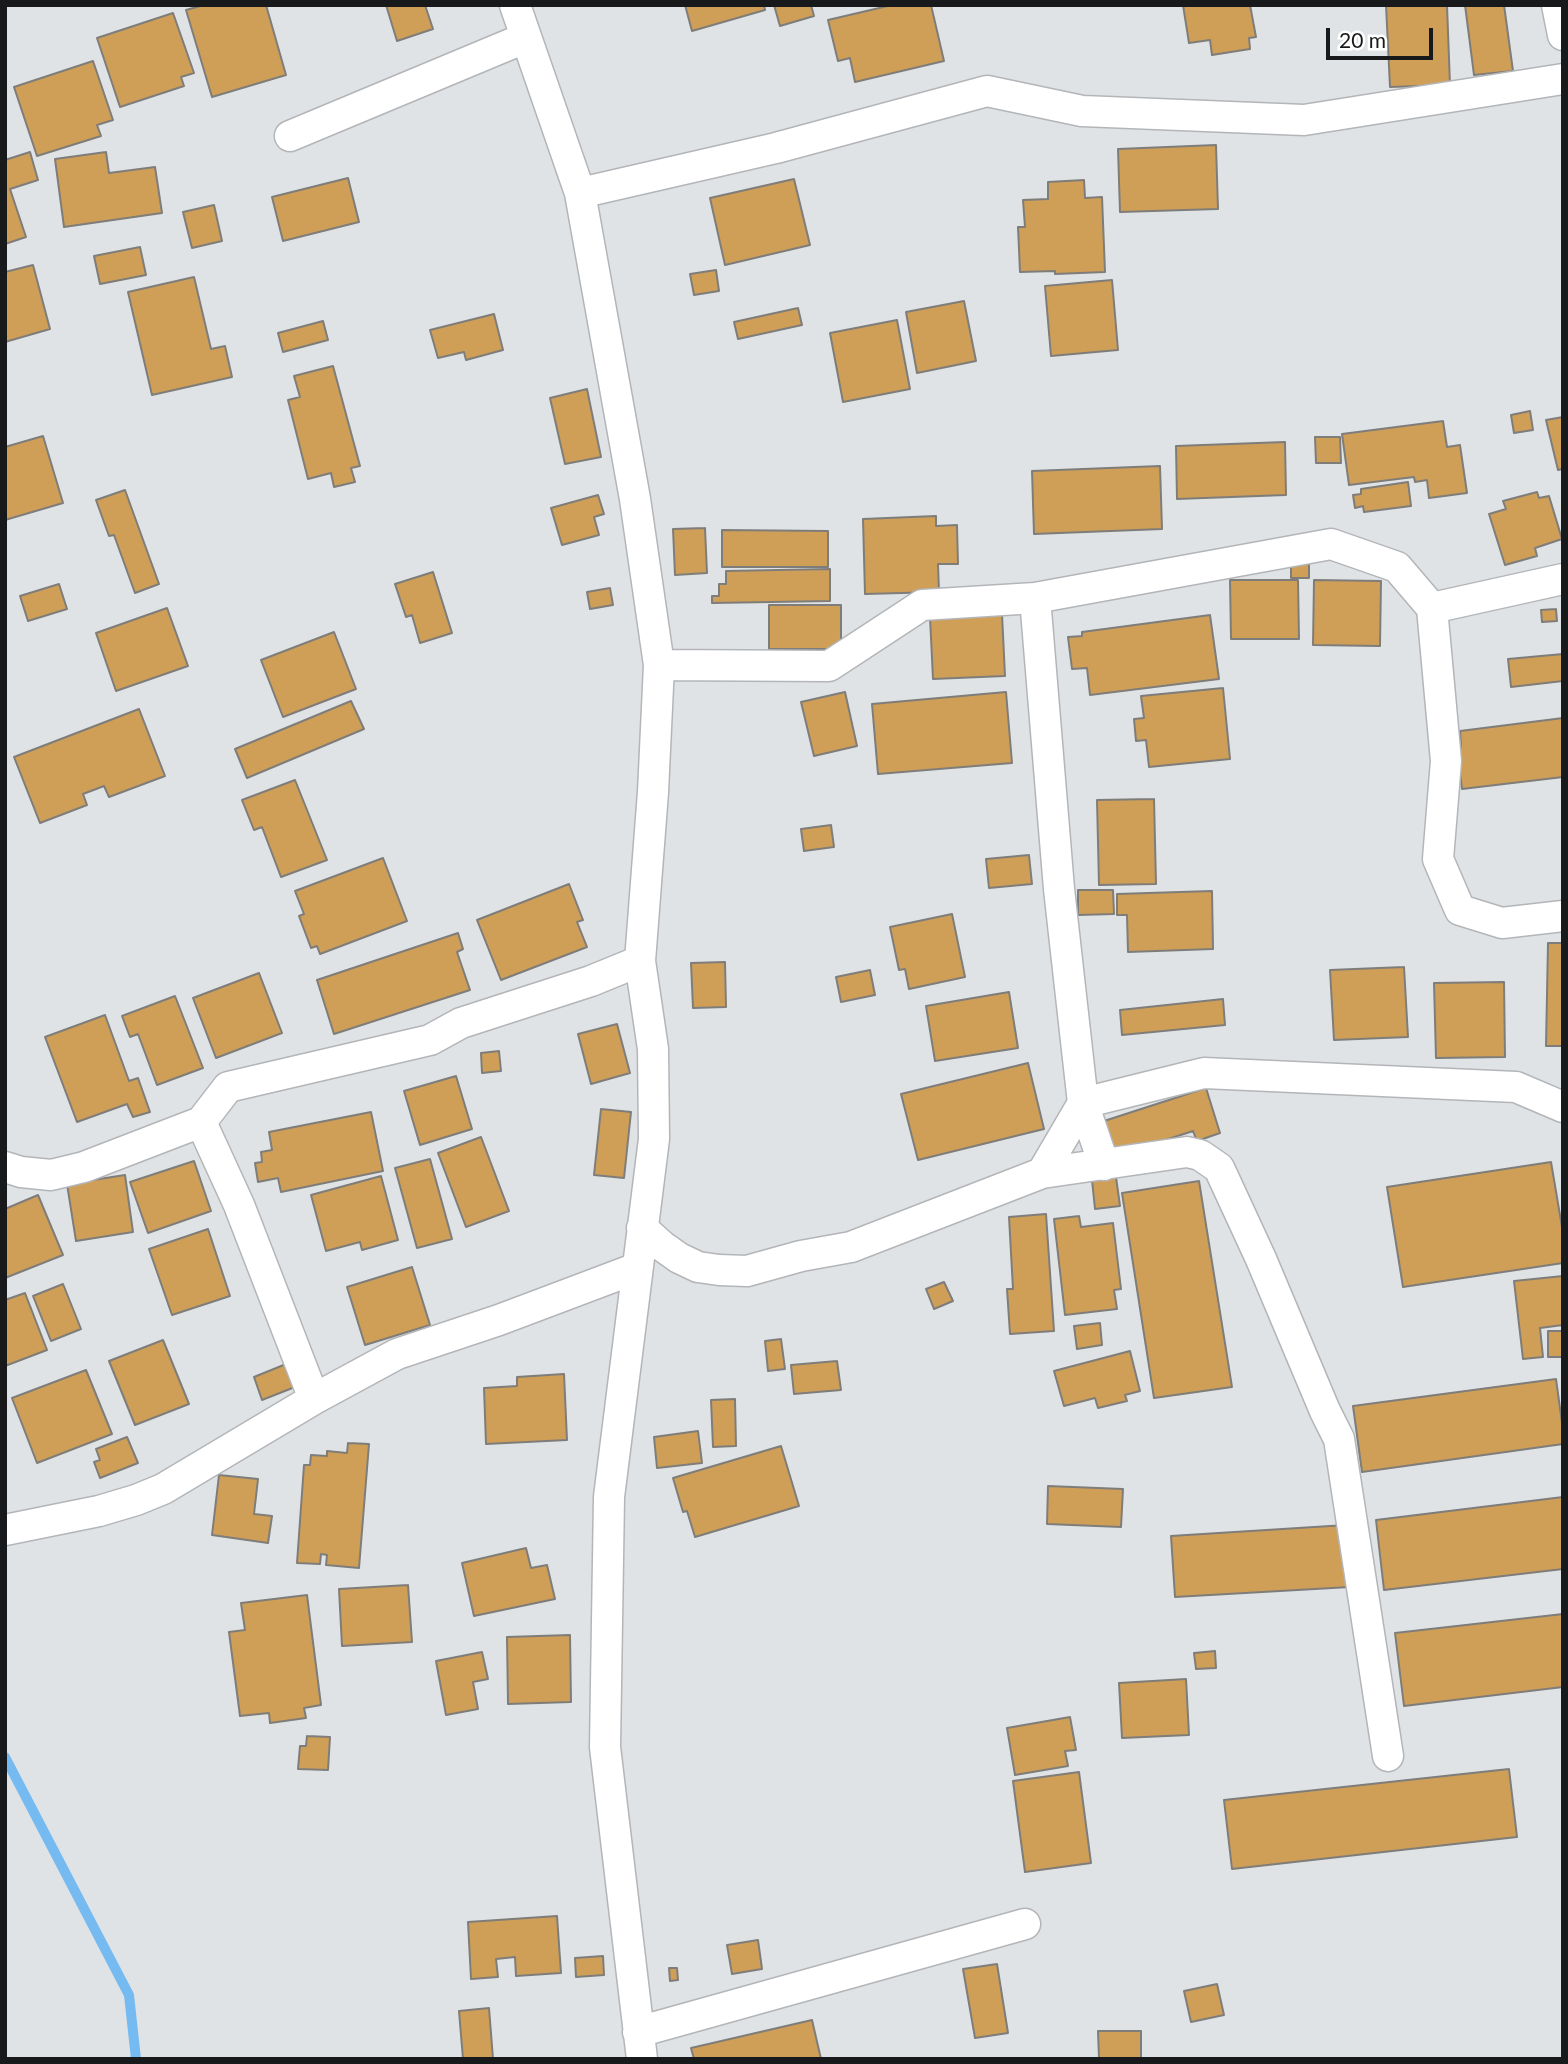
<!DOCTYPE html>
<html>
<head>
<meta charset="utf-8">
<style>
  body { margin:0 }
  #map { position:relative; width:1568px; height:2064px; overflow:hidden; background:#e0e3e5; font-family:Lato,sans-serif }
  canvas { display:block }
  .frame { position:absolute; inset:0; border:7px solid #18191a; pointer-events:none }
  .scale { position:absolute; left:1326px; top:28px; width:107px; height:32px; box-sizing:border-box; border:4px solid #18191a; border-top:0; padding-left:9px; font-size:21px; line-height:24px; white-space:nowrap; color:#18191a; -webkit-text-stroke:5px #fff; paint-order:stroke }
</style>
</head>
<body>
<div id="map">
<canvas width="1568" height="2064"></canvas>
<div class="frame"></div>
<div class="scale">20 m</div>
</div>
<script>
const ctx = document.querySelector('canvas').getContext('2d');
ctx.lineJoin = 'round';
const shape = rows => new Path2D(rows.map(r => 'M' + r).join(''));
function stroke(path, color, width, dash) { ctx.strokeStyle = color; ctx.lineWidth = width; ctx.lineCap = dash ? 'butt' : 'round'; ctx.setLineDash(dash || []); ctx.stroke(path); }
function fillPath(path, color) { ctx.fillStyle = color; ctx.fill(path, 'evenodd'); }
stroke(shape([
  [5,1757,129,1995,136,2059]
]), '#75baf1', 10);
const building = shape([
  [204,5,266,5,286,75,212,97,186,10,204,5],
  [386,5,425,5,433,29,397,41,386,5],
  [685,5,764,5,765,10,692,31,685,5],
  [774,5,811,5,814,16,780,26,774,5],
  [892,5,931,5,944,61,855,82,850,58,838,61,828,20,892,5],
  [1183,5,1250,5,1256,37,1249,38,1250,49,1212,55,1210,40,1189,43,1183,5],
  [1386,5,1447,5,1450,85,1390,87,1386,5],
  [1465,5,1504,5,1513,71,1474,75,1465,5],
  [173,13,194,73,181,77,184,86,120,107,97,38,173,13],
  [93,61,113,120,97,125,101,136,37,156,14,87,93,61],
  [1216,145,1218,209,1120,212,1118,149,1216,145],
  [30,152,38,180,10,189,26,237,5,244,5,160,30,152],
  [106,152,109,173,155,167,162,213,64,227,55,159,106,152],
  [348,178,359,222,283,241,272,197,348,178],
  [794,179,810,245,725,265,710,198,794,179],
  [1084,180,1085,198,1102,197,1105,272,1055,274,1055,271,1020,272,1018,227,1025,227,1023,200,1048,199,1048,182,1084,180],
  [214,205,222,241,192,248,183,212,214,205],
  [140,247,146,275,100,284,94,256,140,247],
  [33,265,50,329,5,342,5,272,33,265],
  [716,270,719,291,694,295,690,274,716,270],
  [194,277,211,349,225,346,232,377,152,395,128,292,194,277],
  [1112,280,1118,350,1051,356,1045,286,1112,280],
  [964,301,976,361,917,373,906,312,964,301],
  [798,308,802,325,738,339,734,322,798,308],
  [494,314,503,350,466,360,464,352,438,358,430,330,494,314],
  [897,320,910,389,843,402,830,333,897,320],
  [323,321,328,340,283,352,278,333,323,321],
  [333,366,360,466,351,468,355,482,334,487,331,473,308,479,288,400,300,397,294,376,333,366],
  [587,389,601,457,565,464,550,398,587,389],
  [1530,411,1533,430,1514,433,1511,415,1530,411],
  [1563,417,1563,469,1558,470,1546,420,1563,417],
  [1443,421,1447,447,1460,445,1467,493,1429,498,1427,480,1415,482,1414,477,1349,485,1342,434,1443,421],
  [43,436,63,503,5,520,5,447,43,436],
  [1315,437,1340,437,1341,463,1316,463,1315,437],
  [1285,442,1286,495,1177,499,1176,446,1285,442],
  [1160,466,1162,529,1034,534,1032,471,1160,466],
  [1408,482,1411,506,1364,512,1363,506,1355,508,1353,495,1361,494,1361,489,1408,482],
  [125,490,159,584,135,593,114,535,109,536,96,500,125,490],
  [1537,492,1539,498,1549,496,1562,539,1535,548,1537,556,1505,565,1489,514,1506,509,1503,501,1537,492],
  [598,495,604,514,594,517,599,535,562,545,551,508,598,495],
  [936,516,936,526,957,525,958,564,938,564,939,592,865,594,863,519,936,516],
  [705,528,707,573,675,575,673,529,705,528],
  [722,530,828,531,828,567,722,567,722,530],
  [1291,559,1309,559,1309,578,1291,578,1291,559],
  [830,569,830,601,712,603,712,596,719,596,719,584,726,584,726,571,830,569],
  [433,572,452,633,420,643,412,615,406,617,395,584,433,572],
  [1230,580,1298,580,1299,639,1231,639,1230,580],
  [1314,580,1381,581,1380,646,1313,645,1314,580],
  [59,584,67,609,28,621,20,596,59,584],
  [610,588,613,605,590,609,587,592,610,588],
  [769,605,841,605,841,649,769,649,769,605],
  [167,608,188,666,116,691,96,633,167,608],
  [1556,609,1557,621,1542,622,1541,610,1556,609],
  [1002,614,1005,676,933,679,930,617,1002,614],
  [1210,615,1219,679,1090,695,1087,668,1072,669,1068,637,1082,636,1082,632,1210,615],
  [334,632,356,689,283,717,261,660,334,632],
  [1563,654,1563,681,1511,687,1508,659,1563,654],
  [1223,688,1230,759,1149,767,1146,740,1136,741,1134,719,1144,718,1141,696,1223,688],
  [845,692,857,746,814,756,801,702,845,692],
  [1006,692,1012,763,878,774,872,704,1006,692],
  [351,701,364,729,247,778,235,749,351,701],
  [139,709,165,776,109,797,104,786,83,794,87,805,40,823,14,757,139,709],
  [1563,718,1563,777,1462,789,1460,772,1456,773,1452,748,1461,747,1460,731,1563,718],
  [295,780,327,860,281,877,262,827,254,830,242,800,295,780],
  [1154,799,1156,884,1099,885,1097,800,1154,799],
  [831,825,834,847,804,851,801,829,831,825],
  [1029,855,1032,884,989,888,986,859,1029,855],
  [383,858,407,921,320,954,317,946,311,948,299,916,304,914,295,891,383,858],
  [569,884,583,920,577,922,587,947,501,980,477,920,569,884],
  [1078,890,1113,890,1114,914,1078,915,1078,890],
  [1212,891,1213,949,1128,952,1127,915,1117,915,1117,894,1212,891],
  [952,914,965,977,909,989,905,969,899,970,890,927,952,914],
  [458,933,463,949,457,952,470,990,334,1034,317,980,458,933],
  [1548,943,1563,943,1563,1046,1546,1046,1548,943],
  [725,962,726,1007,693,1008,691,963,725,962],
  [1404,967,1408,1037,1334,1040,1330,970,1404,967],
  [870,970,875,995,841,1002,836,977,870,970],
  [259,973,282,1033,216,1058,193,998,259,973],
  [1504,982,1505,1057,1436,1058,1434,983,1504,982],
  [1009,992,1018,1048,935,1061,926,1006,1009,992],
  [175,996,203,1068,157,1085,138,1034,130,1037,122,1016,175,996],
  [1223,999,1225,1025,1122,1035,1120,1010,1223,999],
  [105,1015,129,1081,138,1078,150,1112,133,1117,127,1104,77,1122,45,1037,105,1015],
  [617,1024,630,1073,591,1084,578,1034,617,1024],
  [499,1051,501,1071,482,1073,481,1053,499,1051],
  [1028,1063,1044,1129,918,1160,901,1094,1028,1063],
  [456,1076,472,1129,420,1145,404,1091,456,1076],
  [1206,1088,1220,1133,1197,1141,1193,1131,1113,1157,1101,1122,1206,1088],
  [601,1109,631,1112,624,1178,594,1175,601,1109],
  [371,1112,383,1171,281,1192,278,1178,258,1182,255,1163,262,1162,261,1152,272,1150,269,1132,371,1112],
  [481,1137,509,1211,466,1227,438,1153,481,1137],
  [430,1159,452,1239,417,1248,395,1168,430,1159],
  [194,1161,211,1211,148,1233,130,1182,194,1161],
  [1551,1162,1563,1233,1563,1263,1403,1287,1387,1187,1551,1162],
  [125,1175,133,1232,76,1241,67,1184,125,1175],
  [381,1176,398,1240,362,1250,360,1242,326,1251,311,1195,381,1176],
  [1116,1177,1120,1206,1095,1209,1092,1180,1116,1177],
  [1199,1181,1232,1387,1154,1398,1122,1193,1199,1181],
  [38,1195,63,1255,5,1278,5,1209,38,1195],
  [1046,1214,1054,1331,1010,1334,1007,1289,1013,1289,1009,1217,1046,1214],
  [1079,1216,1081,1227,1113,1223,1121,1289,1114,1290,1117,1309,1065,1315,1054,1219,1079,1216],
  [208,1229,230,1296,172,1315,149,1249,208,1229],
  [412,1267,430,1325,365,1345,347,1287,412,1267],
  [1563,1276,1563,1325,1540,1328,1543,1357,1523,1359,1514,1281,1563,1276],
  [944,1282,953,1301,934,1309,926,1289,944,1282],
  [63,1284,81,1329,51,1341,33,1296,63,1284],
  [25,1293,47,1350,5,1366,5,1300,25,1293],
  [1100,1323,1102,1345,1077,1349,1074,1326,1100,1323],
  [1548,1331,1563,1331,1563,1357,1548,1357,1548,1331],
  [781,1339,785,1369,768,1371,765,1341,781,1339],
  [163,1340,189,1404,135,1425,109,1361,163,1340],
  [1130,1351,1140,1391,1125,1395,1127,1401,1098,1408,1095,1398,1064,1406,1054,1371,1130,1351],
  [837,1361,841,1390,794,1394,791,1365,837,1361],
  [291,1362,300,1385,262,1400,254,1377,291,1362],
  [86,1370,112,1434,37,1463,12,1398,86,1370],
  [564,1374,567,1440,486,1444,484,1388,517,1386,517,1377,564,1374],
  [1556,1379,1563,1430,1563,1444,1362,1472,1353,1406,1556,1379],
  [735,1399,736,1446,713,1447,711,1400,735,1399],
  [698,1431,702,1463,657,1468,654,1437,698,1431],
  [127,1437,138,1463,100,1478,94,1462,100,1460,96,1449,127,1437],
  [348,1443,369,1444,359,1568,326,1565,327,1555,321,1554,320,1564,297,1563,304,1465,310,1465,311,1455,327,1456,327,1451,347,1453,348,1443],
  [781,1446,799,1506,695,1537,687,1511,683,1512,673,1478,781,1446],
  [219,1475,258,1479,254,1514,272,1516,268,1543,212,1535,219,1475],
  [1048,1486,1123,1489,1121,1527,1047,1524,1048,1486],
  [1563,1497,1563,1569,1384,1590,1376,1520,1563,1497],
  [1346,1525,1350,1587,1175,1597,1171,1536,1346,1525],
  [526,1548,531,1568,547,1565,555,1599,474,1616,462,1563,526,1548],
  [408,1585,412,1642,342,1646,339,1589,408,1585],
  [307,1595,321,1705,304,1708,306,1718,270,1723,269,1713,240,1716,229,1632,245,1630,241,1603,307,1595],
  [1563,1614,1563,1687,1404,1706,1395,1633,1563,1614],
  [570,1635,571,1702,508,1704,507,1637,570,1635],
  [1215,1651,1216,1668,1196,1669,1194,1653,1215,1651],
  [482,1652,488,1679,473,1682,478,1709,446,1715,436,1661,482,1652],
  [1186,1679,1189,1735,1122,1738,1119,1683,1186,1679],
  [1070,1717,1076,1750,1065,1751,1068,1766,1015,1775,1007,1728,1070,1717],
  [307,1736,330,1737,328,1770,298,1769,300,1746,306,1746,307,1736],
  [1509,1769,1517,1837,1232,1869,1224,1800,1509,1769],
  [1079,1772,1091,1863,1025,1872,1013,1781,1079,1772],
  [557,1916,561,1973,516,1976,515,1957,496,1959,498,1977,471,1979,468,1922,557,1916],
  [758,1940,762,1969,732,1974,727,1945,758,1940],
  [603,1956,604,1975,576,1977,575,1958,603,1956],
  [997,1964,1008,2033,975,2038,963,1969,997,1964],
  [669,1968,677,1968,678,1980,670,1981,669,1968],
  [1217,1984,1224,2015,1191,2022,1184,1991,1217,1984],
  [489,2008,493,2059,463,2059,459,2011,489,2008],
  [812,2020,821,2059,694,2059,691,2048,812,2020],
  [1098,2031,1141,2031,1141,2059,1099,2059,1098,2031]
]);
fillPath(building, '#cf9f58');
stroke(building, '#7f7d7a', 2);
const minor = shape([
  [515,5,580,193,635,499,659,665,653,792,640,961,653,1049,654,1139,609,1497,605,1747,642,2059],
  [1557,5,1563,35],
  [290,136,525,38],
  [580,193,776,148,987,91,1082,111,1304,120,1563,79],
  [1035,598,1059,889,1083,1103,1104,1165],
  [1432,608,1563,579],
  [659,665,829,666,922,605,1035,598,1331,544,1397,567,1432,608,1446,761,1438,859,1460,910,1502,923,1563,916],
  [201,1122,239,1205,314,1399],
  [5,1167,21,1172,51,1175,84,1167,201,1122,228,1087,430,1040,461,1023,591,981,640,961],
  [1042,1173,1083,1103,1204,1073,1516,1087,1563,1107],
  [642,1228,662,1246,679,1258,698,1267,719,1270,747,1271,801,1256,851,1247,1042,1173,1187,1152,1200,1155,1219,1168,1261,1259,1325,1411,1339,1439,1388,1756],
  [5,1530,99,1511,136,1500,163,1489,314,1399,397,1354,499,1320,637,1268],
  [638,2032,1025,1924]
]);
stroke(minor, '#b3b5b8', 33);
stroke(minor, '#fff', 30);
</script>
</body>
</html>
